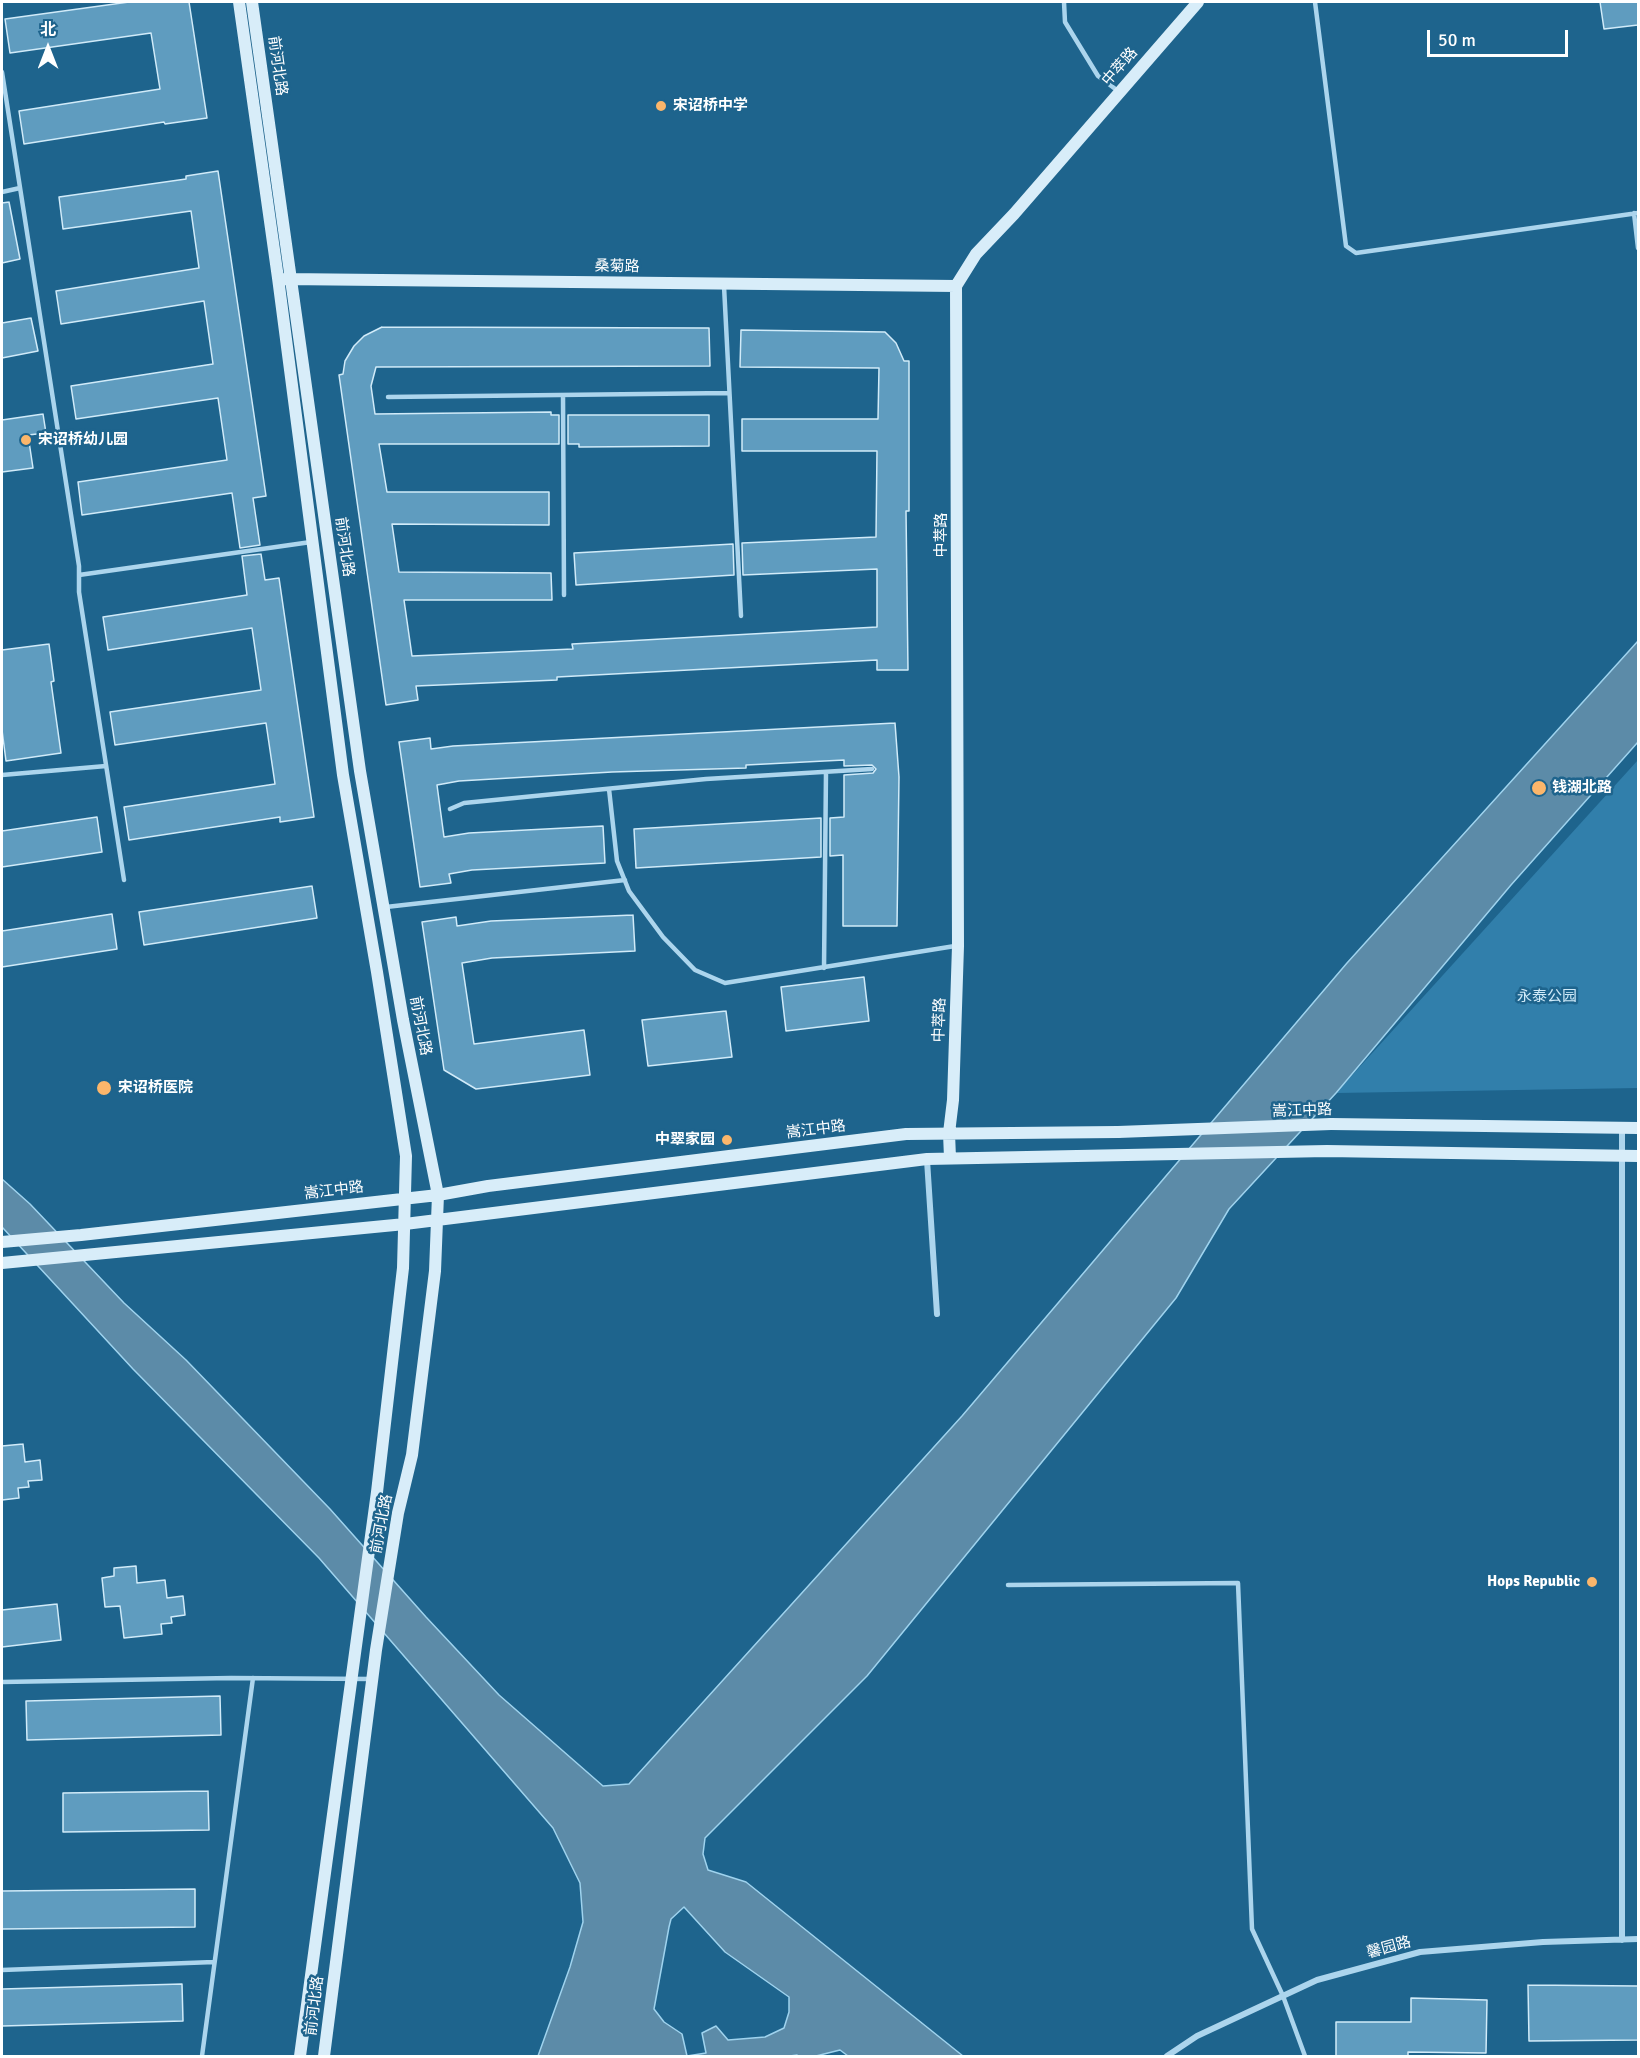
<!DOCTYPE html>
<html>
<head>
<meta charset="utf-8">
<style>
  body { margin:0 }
  #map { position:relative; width:1640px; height:2058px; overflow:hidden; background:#1e648d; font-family:Signika,"Noto Sans SC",sans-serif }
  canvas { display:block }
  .frame { position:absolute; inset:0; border:3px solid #fff; pointer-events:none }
  .north { position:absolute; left:18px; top:18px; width:60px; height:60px; -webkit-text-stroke:4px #1e648d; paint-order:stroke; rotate:0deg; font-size:16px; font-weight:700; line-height:24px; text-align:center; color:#fff }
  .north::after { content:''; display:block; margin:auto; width:21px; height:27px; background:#fff; clip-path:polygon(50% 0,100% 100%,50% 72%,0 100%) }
  .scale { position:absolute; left:1427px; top:30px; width:141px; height:27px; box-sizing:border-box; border:3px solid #fff; border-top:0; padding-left:8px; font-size:18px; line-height:21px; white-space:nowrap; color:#fff; -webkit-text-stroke:4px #1e648d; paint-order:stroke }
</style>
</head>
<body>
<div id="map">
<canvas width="1640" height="2058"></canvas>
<div class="frame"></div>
<div class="north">北</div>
<div class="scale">50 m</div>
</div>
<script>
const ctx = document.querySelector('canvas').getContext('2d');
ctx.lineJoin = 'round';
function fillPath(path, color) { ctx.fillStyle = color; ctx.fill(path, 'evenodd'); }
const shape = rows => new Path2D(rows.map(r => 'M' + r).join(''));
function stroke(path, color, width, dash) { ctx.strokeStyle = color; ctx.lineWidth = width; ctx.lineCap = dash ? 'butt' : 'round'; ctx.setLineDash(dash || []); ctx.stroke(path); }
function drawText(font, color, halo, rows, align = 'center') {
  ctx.font = font + ' Signika,"Noto Sans SC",sans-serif'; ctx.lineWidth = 5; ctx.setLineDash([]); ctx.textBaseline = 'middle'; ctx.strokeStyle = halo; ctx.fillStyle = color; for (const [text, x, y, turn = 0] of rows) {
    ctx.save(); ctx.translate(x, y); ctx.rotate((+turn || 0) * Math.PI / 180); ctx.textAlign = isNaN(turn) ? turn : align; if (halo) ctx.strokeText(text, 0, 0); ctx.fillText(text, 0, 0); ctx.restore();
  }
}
fillPath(shape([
  [1638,760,1638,1088,1336,1093]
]), '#317fab');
const water = shape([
  [1638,641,1638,742,1511,885,1336,1093,1229,1209,1176,1298,867,1676,705,1838,703,1854,708,1870,746,1882,963,2056,848,2056,840,2050,816,2056,798,2056,797,2055,790,2056,687,2056,706,2053,702,2033,716,2026,728,2040,765,2037,784,2028,789,2012,789,1997,725,1952,684,1907,671,1919,669,1927,654,2009,664,2022,682,2034,687,2056,538,2056,570,1967,583,1922,580,1883,553,1828,319,1558,133,1369,2,1227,2,1179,30,1204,124,1303,186,1360,330,1509,426,1617,499,1695,603,1786,629,1784,962,1416,1347,963,1638,641]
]);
fillPath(water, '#5c8ba8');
stroke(water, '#9fd3ee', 1.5);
const building = shape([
  [129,2,189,2,207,118,165,124,164,122,24,144,19,111,160,89,151,33,10,53,5,19,129,2],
  [1600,2,1638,2,1638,25,1604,29,1600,2],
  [218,171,266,496,253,498,260,545,240,548,232,493,82,515,78,482,227,460,218,398,76,419,71,386,213,364,204,301,61,324,56,291,199,268,191,211,63,229,59,197,186,179,186,176,218,171],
  [9,202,20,259,2,263,2,203,9,202],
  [31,318,38,351,2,358,2,323,31,318],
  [382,327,709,328,710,366,376,367,371,386,375,414,551,412,551,415,559,415,559,444,379,444,387,492,549,492,549,525,392,524,399,572,551,573,552,600,404,600,412,656,573,649,572,644,877,627,877,569,743,575,742,543,876,537,877,451,742,451,742,419,878,419,879,368,740,367,741,330,885,332,896,343,904,361,909,361,909,511,906,511,908,670,877,670,877,660,557,677,557,680,416,686,418,700,386,705,339,375,343,374,345,361,354,346,364,336,382,327],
  [43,414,46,433,28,435,33,468,2,472,2,420,43,414],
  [568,415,709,415,709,446,579,447,579,444,568,444,568,415],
  [733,544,734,575,576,585,574,553,733,544],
  [261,554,265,580,279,578,314,817,280,822,280,817,129,840,124,807,275,784,266,723,115,745,110,712,261,690,252,628,108,650,103,617,247,595,242,556,261,554],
  [49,644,54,681,51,682,61,753,6,761,2,730,2,650,49,644],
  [895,723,899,777,897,926,843,926,843,855,830,856,830,818,844,817,844,775,873,773,876,769,872,765,844,766,844,760,746,765,746,768,612,772,459,781,437,785,444,837,469,833,603,826,605,863,472,870,449,874,451,883,420,887,399,742,430,738,431,749,453,746,895,723],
  [97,817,102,852,2,867,2,831,97,817],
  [821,818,821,857,636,868,634,829,821,818],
  [312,886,317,918,144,945,139,912,312,886],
  [112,914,117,949,2,967,2,931,112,914],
  [633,915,635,951,492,958,462,963,474,1044,584,1030,590,1075,476,1089,444,1070,422,922,456,917,457,926,491,921,633,915],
  [864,977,869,1021,786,1031,781,987,864,977],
  [726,1011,732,1057,648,1066,642,1020,726,1011],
  [23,1444,25,1462,40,1460,42,1480,28,1481,29,1487,18,1488,19,1498,2,1500,2,1446,23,1444],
  [136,1566,137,1583,165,1580,167,1598,183,1596,185,1615,171,1617,172,1623,161,1624,162,1634,124,1638,120,1606,105,1607,102,1578,114,1576,114,1568,136,1566],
  [57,1604,61,1640,2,1647,2,1610,57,1604],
  [220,1696,221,1735,27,1740,26,1701,220,1696],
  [208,1791,209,1830,63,1832,63,1793,208,1791],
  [195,1889,195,1927,2,1929,2,1891,195,1889],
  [182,1984,183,2021,2,2026,2,1989,182,1984],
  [1528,1985,1638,1986,1638,2040,1529,2041,1528,1985],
  [1411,1998,1487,2000,1486,2053,1408,2052,1408,2056,1336,2056,1336,2022,1411,2022,1411,1998]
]);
fillPath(building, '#5f9cbf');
stroke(building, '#d1ebf9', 1.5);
stroke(shape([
  [1064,2,1065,22,1098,76,1118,91],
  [1315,2,1346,246,1356,253,1638,213],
  [2,72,79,566,79,592,124,880],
  [2,192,20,188],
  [1634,213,1638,248],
  [724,286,741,616],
  [563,395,564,595],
  [388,397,729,393],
  [79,575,311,542],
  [2,775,106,766],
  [609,789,617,861,629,891,663,937,695,970,725,983,955,946],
  [450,809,464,803,706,779,872,769],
  [386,907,625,880],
  [824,968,826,772],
  [1008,1585,1238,1583,1252,1929,1283,1996,1305,2056],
  [2,1682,231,1678,371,1679],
  [2,1970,214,1962],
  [202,2056,253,1678]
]), '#acd5ed', 4.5);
stroke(shape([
  [1622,1128,1622,1940],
  [927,1160,937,1314],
  [1167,2056,1197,2036,1317,1980,1420,1952,1543,1942,1638,1939]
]), '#acd5ed', 6);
stroke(shape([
  [239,2,278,278,343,775,377,972,406,1156,403,1268,377,1492,300,2056],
  [252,2,360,771,403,1020,438,1195,435,1271,412,1455,398,1513,376,1650,324,2056],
  [285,279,956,286],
  [1331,1124,1638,1128],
  [950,1158,949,1133,953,1100,958,946,956,286,976,254,1014,214,1198,2],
  [2,1242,81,1235,438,1195,488,1186,906,1134,1118,1132],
  [2,1263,405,1224,927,1159,1327,1151,1638,1156]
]), '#d8edf9', 12);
stroke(shape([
  [1118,1132,1331,1124]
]), '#d8edf9', 12);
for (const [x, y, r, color] of [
  [661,106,6,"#fbb66b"],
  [26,440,6,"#fbb66b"],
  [1539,788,8,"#fbb66b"],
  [104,1088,8,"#fbb66b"],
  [727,1140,6,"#fbb66b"],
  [1592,1582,6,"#fbb66b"]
]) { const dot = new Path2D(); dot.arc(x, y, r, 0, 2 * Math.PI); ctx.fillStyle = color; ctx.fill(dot); stroke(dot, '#1e648d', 2); }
drawText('15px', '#fff', '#1e648d', [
  ["前河北路",277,66,82],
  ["中萃路",1120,67,-49],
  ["桑菊路",617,267,1],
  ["中萃路",942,535,-90],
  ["前河北路",344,547,82],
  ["中萃路",940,1020,-88],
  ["前河北路",420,1026,79],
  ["嵩江中路",1302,1111,-2],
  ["嵩江中路",816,1130,-7],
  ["嵩江中路",334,1191,-7],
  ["前河北路",382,1524,-79],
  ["馨园路",1389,1948,-15],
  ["前河北路",315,2006,-83]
]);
drawText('bold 15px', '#fff', '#1e648d', [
  ["宋诏桥中学",673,106],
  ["宋诏桥幼儿园",38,440],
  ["钱湖北路",1552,788],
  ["宋诏桥医院",118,1088],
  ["中翠家园",715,1140,"right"],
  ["Hops Republic",1580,1582,"right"]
], 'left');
drawText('15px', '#d1ebf9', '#1e648d', [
  ["永泰公园",1547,997]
]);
</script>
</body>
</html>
